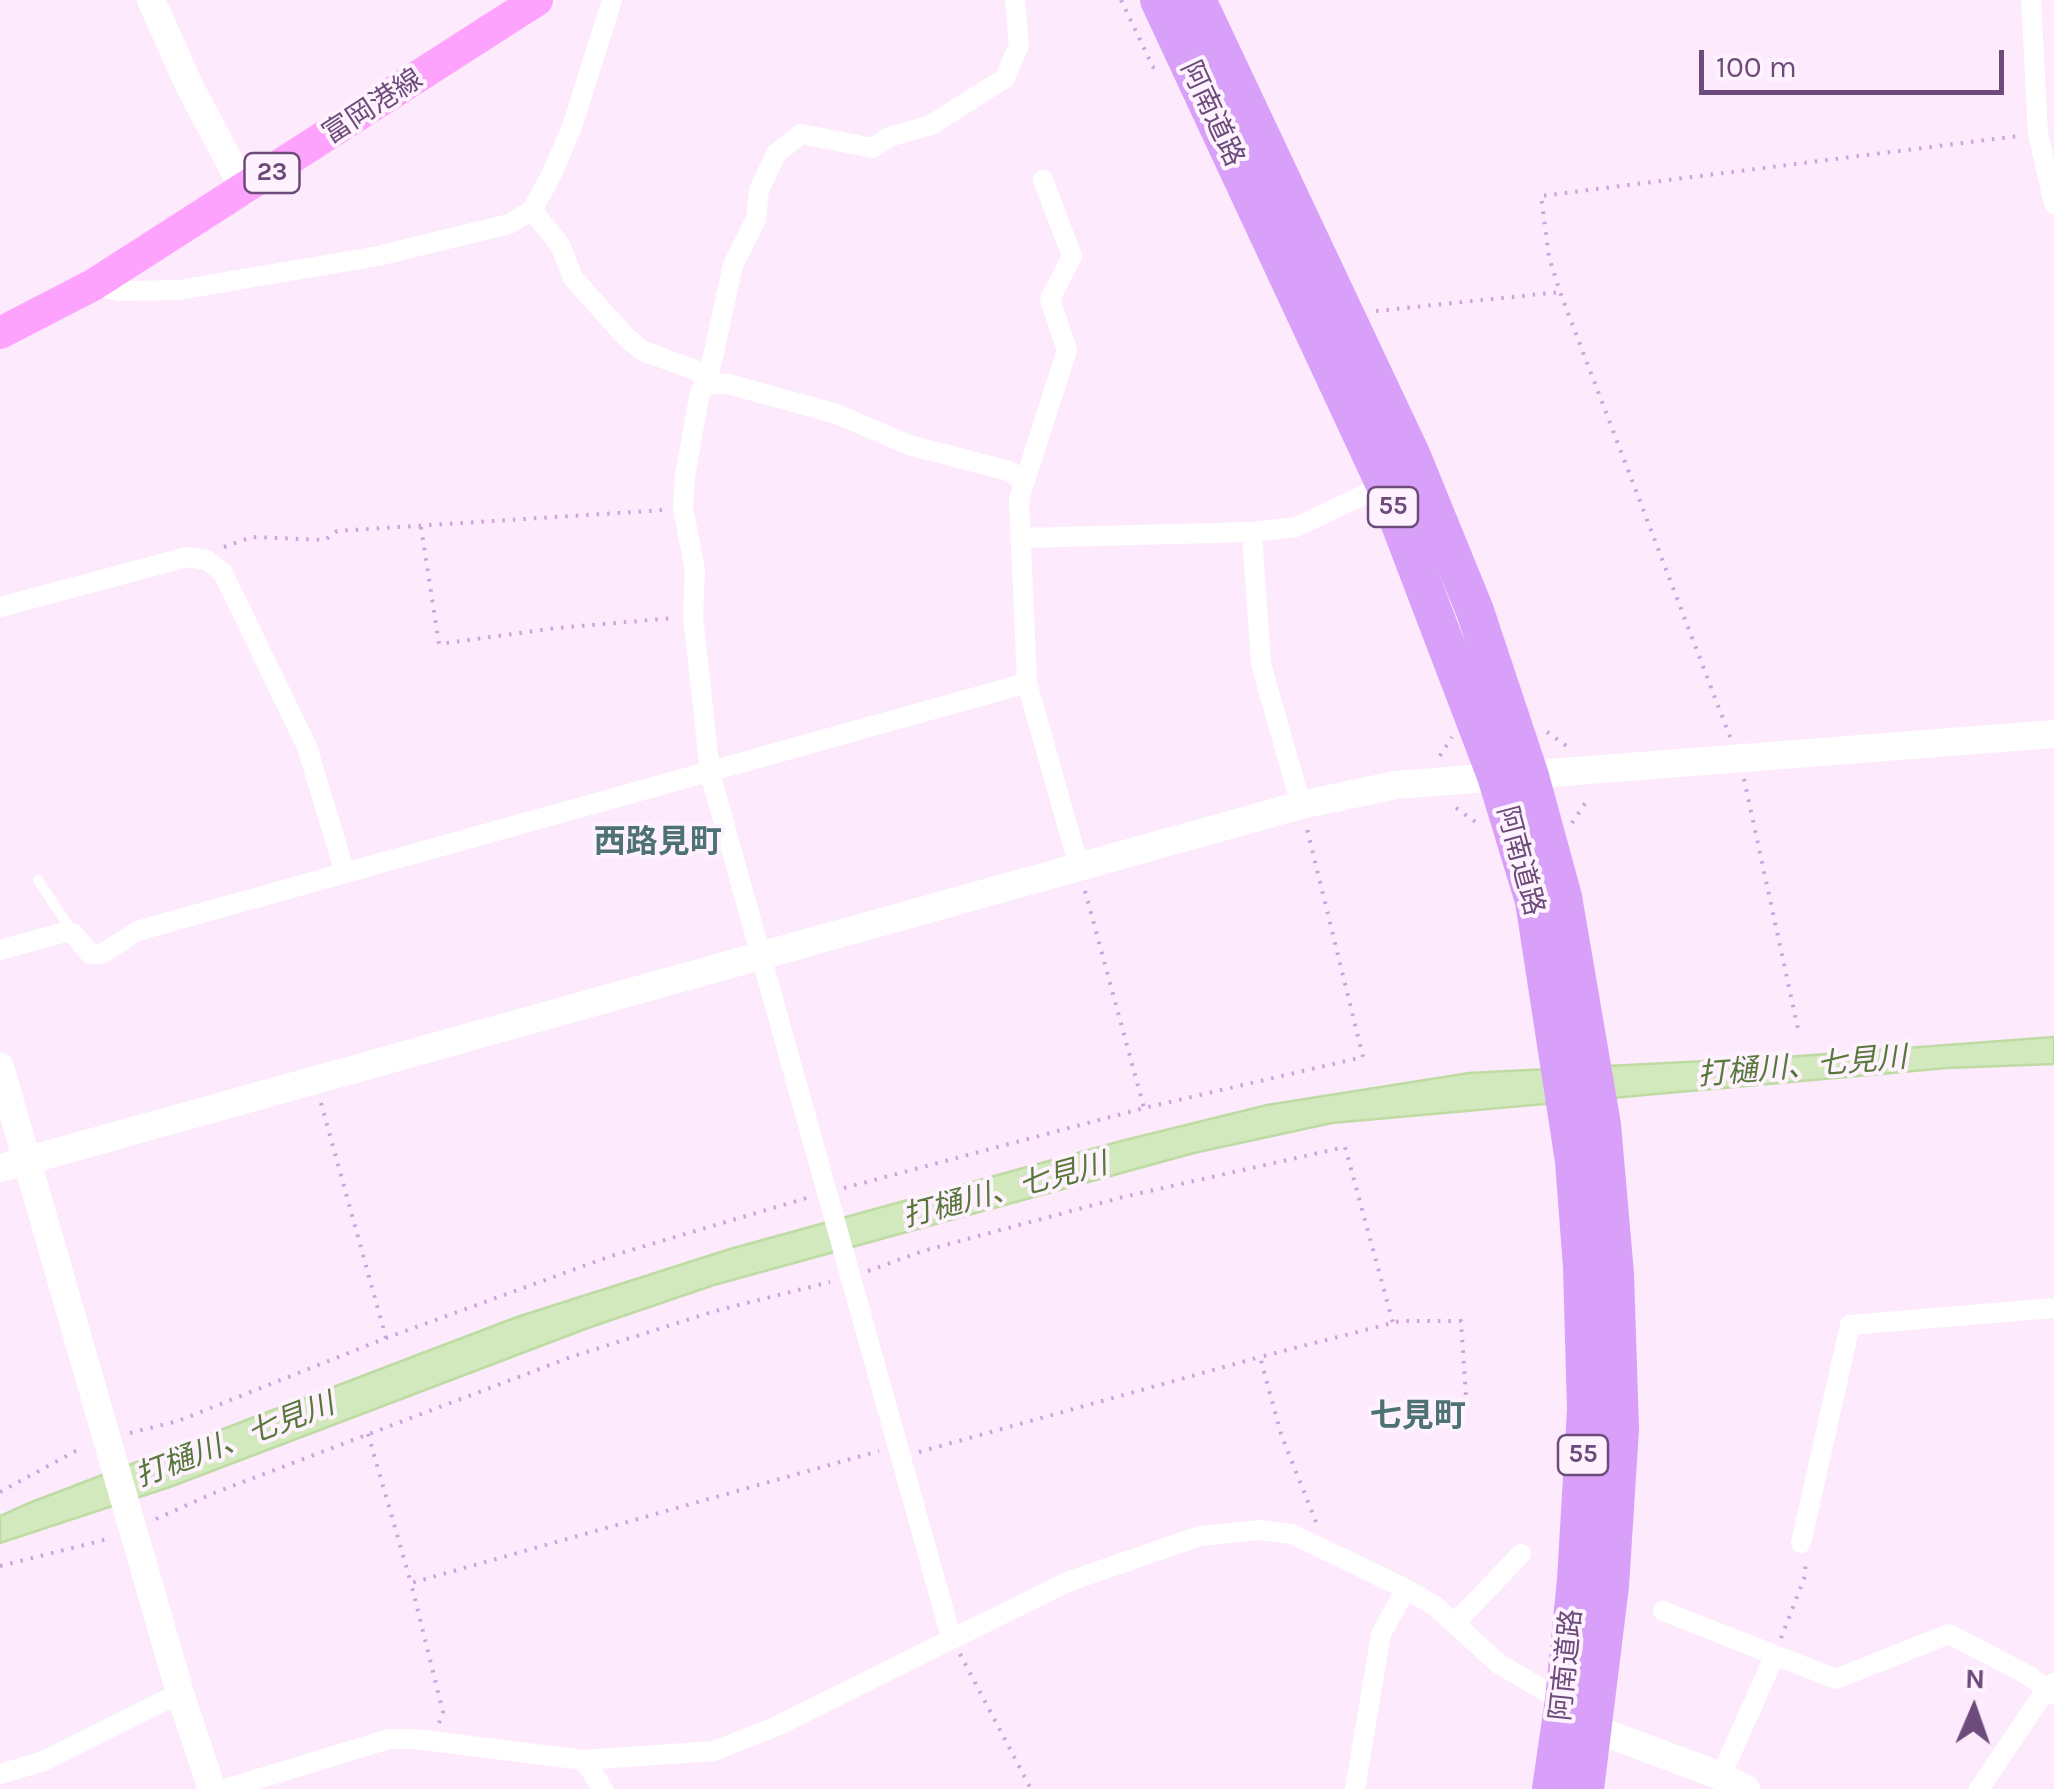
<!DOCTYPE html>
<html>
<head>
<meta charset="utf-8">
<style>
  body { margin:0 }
  #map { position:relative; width:2054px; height:1789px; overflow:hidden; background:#fdeafd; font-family:Karla,sans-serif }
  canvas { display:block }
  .north { position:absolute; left:1924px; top:1659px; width:100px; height:100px; -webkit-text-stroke:8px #fff2ff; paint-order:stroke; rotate:2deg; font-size:28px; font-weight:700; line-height:40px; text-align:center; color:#6d4b7a }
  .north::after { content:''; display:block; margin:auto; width:35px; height:45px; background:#6d4b7a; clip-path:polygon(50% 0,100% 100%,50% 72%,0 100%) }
  .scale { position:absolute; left:1699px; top:50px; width:305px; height:45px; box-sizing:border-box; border:5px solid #6d4b7a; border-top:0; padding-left:12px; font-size:30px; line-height:35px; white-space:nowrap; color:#6d4b7a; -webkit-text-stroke:8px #fff2ff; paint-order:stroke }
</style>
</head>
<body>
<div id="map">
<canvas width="2054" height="1789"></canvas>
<div class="north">N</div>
<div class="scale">100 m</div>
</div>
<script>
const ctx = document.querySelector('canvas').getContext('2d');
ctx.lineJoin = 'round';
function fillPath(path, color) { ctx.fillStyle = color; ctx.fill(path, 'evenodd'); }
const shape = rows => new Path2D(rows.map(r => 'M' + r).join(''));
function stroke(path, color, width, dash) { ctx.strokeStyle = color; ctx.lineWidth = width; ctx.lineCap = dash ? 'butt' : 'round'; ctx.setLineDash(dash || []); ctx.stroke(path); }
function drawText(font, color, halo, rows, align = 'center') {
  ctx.font = font + ' Karla,"Noto Sans JP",sans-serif'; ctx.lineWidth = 8; ctx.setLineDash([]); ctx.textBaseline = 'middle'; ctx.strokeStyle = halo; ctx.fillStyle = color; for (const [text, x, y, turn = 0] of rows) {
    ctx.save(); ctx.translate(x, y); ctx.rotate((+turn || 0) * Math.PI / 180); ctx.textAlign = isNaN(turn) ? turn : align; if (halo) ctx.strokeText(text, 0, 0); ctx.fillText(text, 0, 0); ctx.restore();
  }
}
const water = shape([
  [2054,1037,2054,1064,1947,1068,1332,1123,1194,1153,714,1285,588,1328,170,1487,0,1543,0,1516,29,1503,517,1317,730,1249,1121,1141,1267,1105,1469,1073,1786,1057,2054,1037]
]);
fillPath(water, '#d2e9bd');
stroke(water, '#bedba3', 2.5);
stroke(shape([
  [1121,0,1153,67,1159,68],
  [1376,311,1560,292],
  [421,527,439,644,557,628,674,618],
  [224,547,252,537,325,540,337,531,664,510],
  [1547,732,1568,747],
  [1730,737,1560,292,1549,257,1541,196,2018,136],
  [1440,756,1452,737],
  [1744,779,1798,1029],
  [1456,808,1480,825],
  [1572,823,1586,802],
  [1085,891,1144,1108],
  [321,1103,386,1338],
  [844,1188,1144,1108,1363,1057,1307,829],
  [868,1271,923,1251,1123,1197,1345,1147,1393,1323],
  [130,1433,178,1421,386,1338,611,1256,810,1197],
  [368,1434,411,1583],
  [919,1452,1260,1357],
  [0,1492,83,1447],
  [156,1519,214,1493,571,1357,715,1311,830,1282],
  [1316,1522,1281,1434,1260,1357,1400,1321,1461,1321,1466,1397],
  [0,1566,112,1538],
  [1781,1638,1804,1579,1806,1562],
  [960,1654,1031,1789],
  [439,1723,443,1712,411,1583,879,1451]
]), '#cca3da', 4, [2.5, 8]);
stroke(shape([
  [38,880,73,933]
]), '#fff', 10);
stroke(shape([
  [2031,0,2038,133,2054,204],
  [532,210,560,245,573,278,625,336,643,351,698,371,707,384],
  [93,285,119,291,179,290,378,256,509,224,532,210,551,176,572,127,612,0],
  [707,384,728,384,837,414,909,445,1009,471,1025,481,1019,499,1027,683,1079,867],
  [1025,481,1067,350,1050,299,1072,256,1043,180],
  [1252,532,1261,664,1301,805],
  [1020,538,1252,532,1296,527,1385,485],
  [0,607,187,557,207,560,223,573,307,747,345,873,137,931,102,954,90,954,74,934,65,932,0,950],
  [345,873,1027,683],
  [1801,1543,1850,1325,2054,1308],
  [1663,1611,1836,1679,1949,1634,2026,1674,2054,1694],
  [1455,1623,1521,1554],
  [951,1637,710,773,693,616,695,570,683,508,685,476,700,392,707,384,733,265,756,219,759,190,776,154,801,134,873,148,889,137,931,125,1005,78,1019,45,1015,0],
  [584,1760,603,1789],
  [0,1774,44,1761,180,1693],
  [1721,1776,1774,1657],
  [225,1789,389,1739,415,1739,584,1760,714,1751,777,1726,1067,1582,1200,1536,1260,1530,1292,1534,1406,1589,1435,1606,1499,1664,1568,1704],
  [1355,1789,1381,1634,1406,1589],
  [1979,1789,2048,1687,2054,1683]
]), '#fff', 20);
stroke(shape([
  [151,0,189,85,245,191],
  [0,1067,180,1693,212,1789],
  [0,1168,1301,805,1396,785,2054,734],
  [1595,1729,1721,1776,1746,1789]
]), '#fff', 28);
stroke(shape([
  [0,333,93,285,537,0]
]), '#fda2fd', 32);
stroke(shape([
  [1159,0,1385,485,1496,776,1534,901,1574,1161,1582,1267,1586,1409,1576,1580,1564,1700,1551,1789],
  [1197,0,1411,454,1475,611,1530,776,1563,897,1602,1125,1615,1274,1620,1429,1610,1586,1585,1789]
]), '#d8a0f9', 38);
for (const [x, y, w] of [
  [272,173,55],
  [1393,507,50],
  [1583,1455,50]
]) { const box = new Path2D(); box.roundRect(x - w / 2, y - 20, w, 40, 8); ctx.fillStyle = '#fff2ff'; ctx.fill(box); stroke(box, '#6d4b7a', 2.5); }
drawText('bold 25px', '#6d4b7a', null, [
  ["23",272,173],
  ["55",1393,507],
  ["55",1583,1455]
]);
drawText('28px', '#6d4b7a', '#fff2ff', [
  ["富岡港線",373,107,-33],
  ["阿南道路",1212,114,65],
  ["阿南道路",1520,861,75],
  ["阿南道路",1567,1665,-84]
]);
drawText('italic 30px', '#57783a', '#fff2ff', [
  ["打樋川、七見川",1802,1067,-5],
  ["打樋川、七見川",1005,1191,-15],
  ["打樋川、七見川",235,1441,-21]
]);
drawText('bold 32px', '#4e7273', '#fff2ff', [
  ["西路見町",658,843],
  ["七見町",1418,1417]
]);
</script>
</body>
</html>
